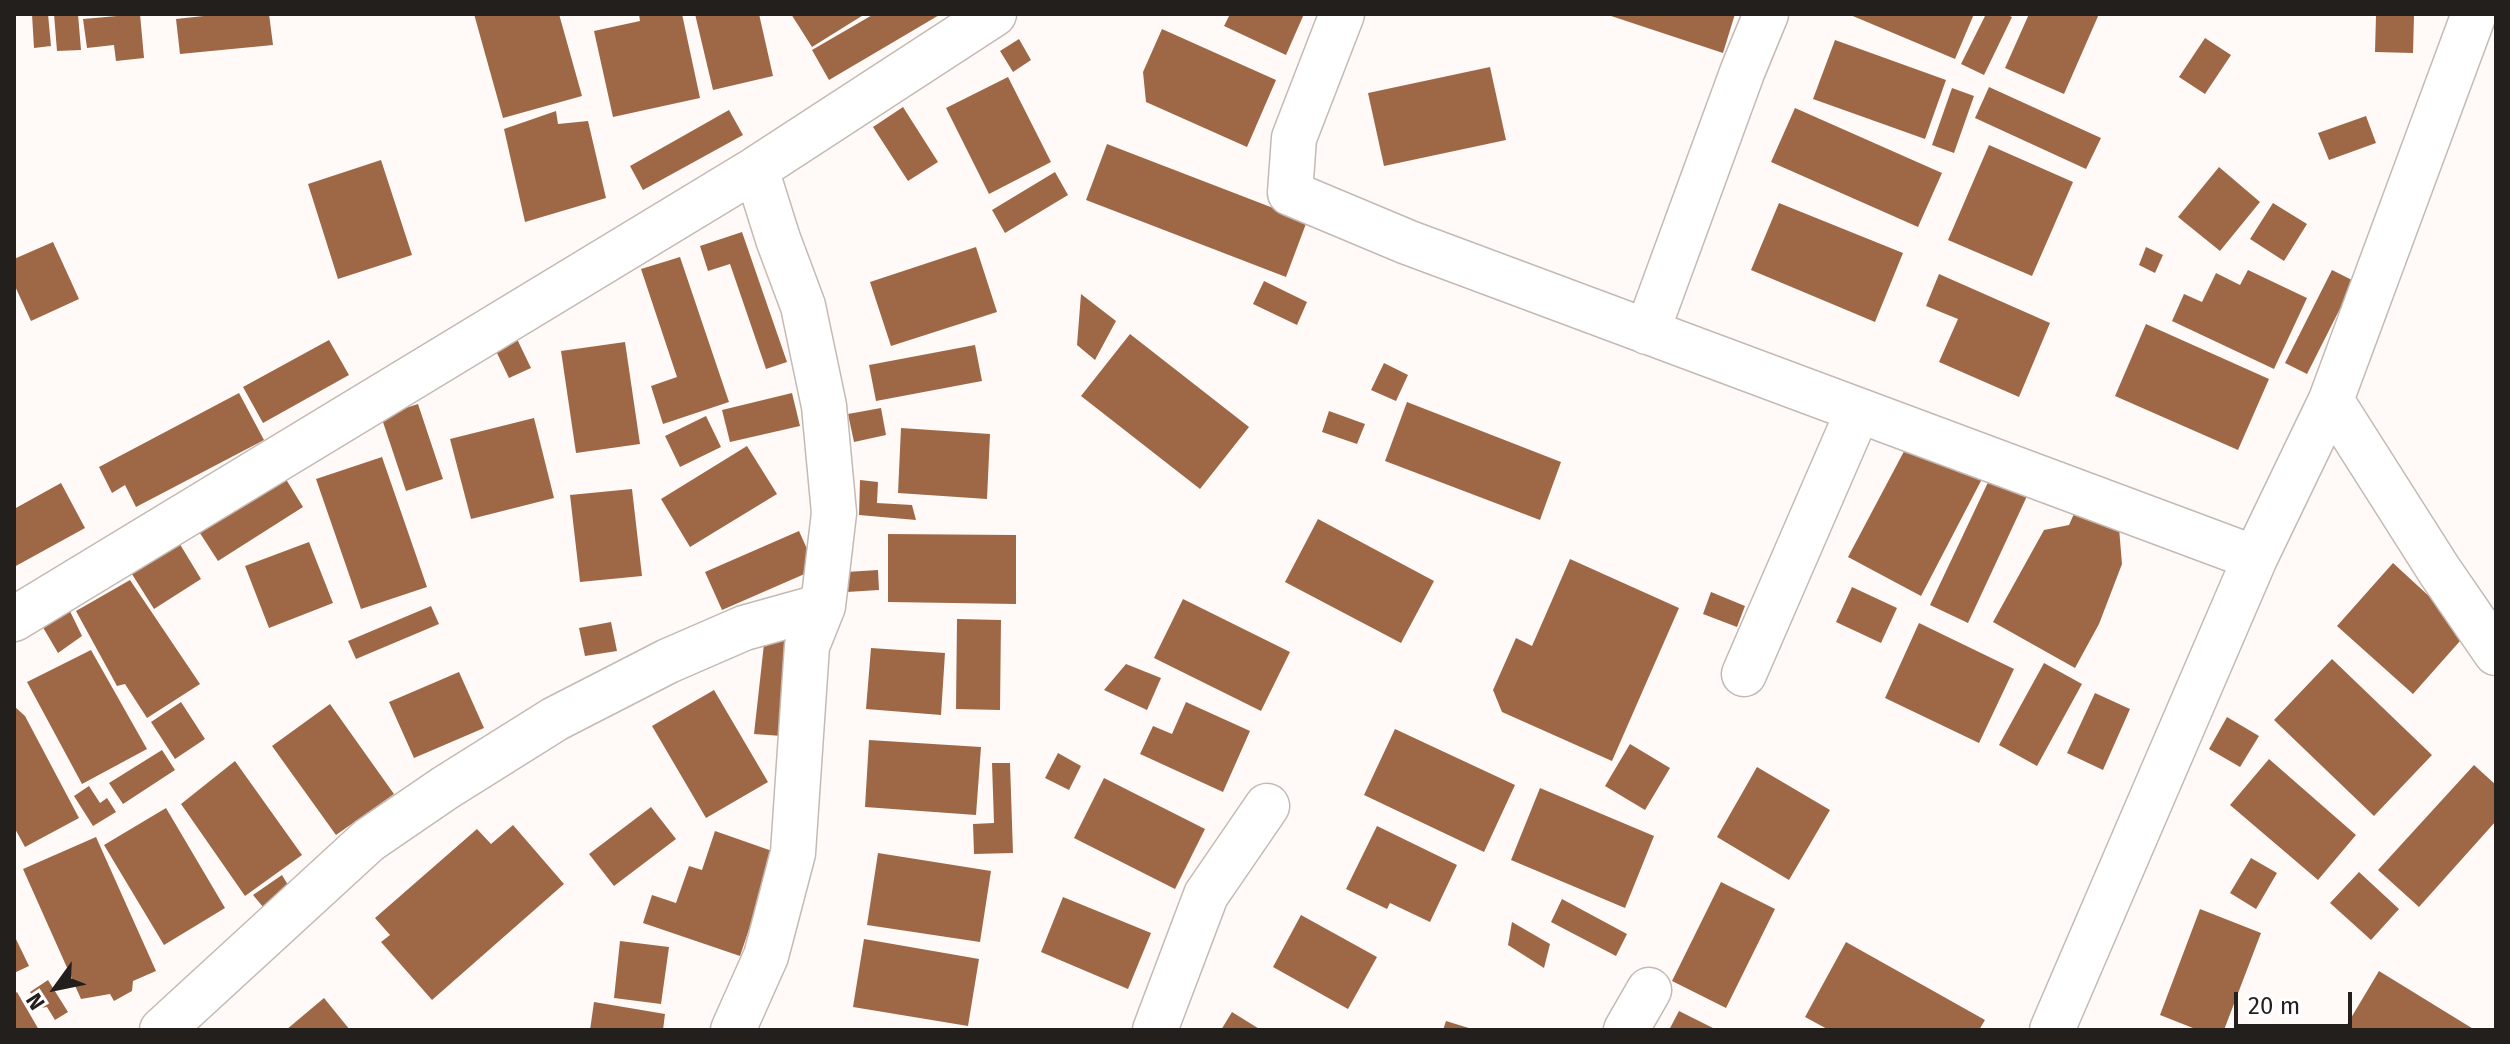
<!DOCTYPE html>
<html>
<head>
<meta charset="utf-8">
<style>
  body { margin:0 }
  #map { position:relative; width:2510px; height:1044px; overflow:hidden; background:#fffaf8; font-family:"Fira Sans",sans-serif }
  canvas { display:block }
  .frame { position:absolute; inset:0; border:16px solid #231f1d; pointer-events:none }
  .north { position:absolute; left:16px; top:948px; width:80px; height:80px; -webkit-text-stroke:6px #fff; paint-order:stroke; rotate:237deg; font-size:22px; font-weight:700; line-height:32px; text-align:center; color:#231f1d }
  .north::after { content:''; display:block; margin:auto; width:28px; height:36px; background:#231f1d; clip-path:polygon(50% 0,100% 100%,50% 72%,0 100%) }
  .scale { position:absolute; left:2234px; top:992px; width:118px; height:36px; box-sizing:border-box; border:4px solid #231f1d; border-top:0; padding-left:10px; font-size:24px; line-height:28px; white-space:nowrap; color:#231f1d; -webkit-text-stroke:6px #fff; paint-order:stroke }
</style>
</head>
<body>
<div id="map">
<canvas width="2510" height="1044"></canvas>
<div class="frame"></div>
<div class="north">N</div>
<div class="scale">20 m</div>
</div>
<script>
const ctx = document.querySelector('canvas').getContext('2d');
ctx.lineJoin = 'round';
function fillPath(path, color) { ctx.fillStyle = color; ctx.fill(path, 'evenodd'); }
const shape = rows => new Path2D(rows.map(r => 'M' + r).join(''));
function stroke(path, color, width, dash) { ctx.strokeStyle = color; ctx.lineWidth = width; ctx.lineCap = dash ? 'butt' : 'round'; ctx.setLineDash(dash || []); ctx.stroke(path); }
fillPath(shape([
  [32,14,48,14,51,46,34,48],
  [54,14,78,14,81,50,57,51],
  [140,14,144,58,116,61,114,45,87,48,83,19],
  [222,14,269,14,273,45,180,54,176,19],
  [474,14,559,14,582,96,503,118],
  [639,14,682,14,700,98,613,117,594,31,640,21],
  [695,14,759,14,773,76,713,90],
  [791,14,865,14,812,47],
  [874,14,941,14,829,80,812,50],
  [1230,14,1304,14,1286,55,1224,26],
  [1605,14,1735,14,1723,53],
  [1848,14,1974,14,1955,59],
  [1986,14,2005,14,2012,17,1984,75,1961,64],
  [2029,14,2099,14,2064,94,2005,68],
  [2376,15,2414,16,2413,53,2375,52],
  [1162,29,1276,80,1247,147,1146,102,1143,72],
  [2205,38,2231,55,2205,94,2179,77],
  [1019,39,1031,60,1013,72,1000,51],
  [1835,40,1946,80,1925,139,1813,99],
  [1490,67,1506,140,1384,166,1368,93],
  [1008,77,1051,162,989,194,946,108],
  [1989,87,2101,138,2086,169,1975,118],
  [1952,88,1974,96,1954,153,1932,145],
  [903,107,938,162,908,181,873,127],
  [1795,108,1942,173,1918,227,1771,162],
  [729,110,743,135,643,190,630,166],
  [556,111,558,124,588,121,606,198,525,222,504,129],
  [2366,116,2376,143,2329,160,2318,133],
  [1107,144,1307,221,1286,277,1086,200],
  [1989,145,2073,182,2032,276,1948,240],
  [381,160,412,255,338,279,308,184],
  [2219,167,2260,202,2220,251,2178,217],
  [1055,172,1068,195,1005,233,992,210],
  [1779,203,1903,253,1875,322,1751,270],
  [2273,203,2307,224,2284,261,2250,239],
  [742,232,787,362,766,369,730,264,708,271,700,246],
  [53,242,79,299,31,321,14,284,14,259],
  [976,247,997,312,891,346,870,282],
  [2146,247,2163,255,2155,273,2139,265],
  [680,257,729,402,663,424,651,386,677,377,641,269],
  [2248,270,2307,298,2274,369,2172,321,2184,294,2202,302,2216,273,2240,285],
  [2332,270,2354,281,2307,374,2285,363],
  [1939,274,2050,323,2019,397,1939,362,1958,319,1926,306],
  [1264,281,1307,302,1297,325,1253,304],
  [1081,294,1116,321,1095,360,1077,345],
  [2146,324,2269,379,2238,450,2115,396],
  [1130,334,1249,427,1200,489,1081,396],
  [517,339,531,368,509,378,495,349],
  [329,340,349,375,263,423,243,387],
  [625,342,640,444,576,453,561,351],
  [975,345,982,381,876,401,869,365],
  [1384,363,1408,375,1396,401,1371,390],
  [239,393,264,440,136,507,125,485,112,493,99,467],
  [792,393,800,426,730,442,722,410],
  [1407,402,1561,462,1540,520,1385,461],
  [418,404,443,479,406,491,381,416],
  [881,408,886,435,854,442,848,414],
  [1329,411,1365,424,1357,444,1322,432],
  [706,416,721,447,680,467,665,436],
  [534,418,554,498,471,519,450,439],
  [901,428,990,434,987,499,898,493],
  [1910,440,1982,479,1921,596,1848,557],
  [747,446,777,494,690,547,661,499],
  [382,457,427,587,361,609,316,479],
  [284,476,303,507,218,561,198,530],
  [1991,476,2028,494,1968,623,1930,605],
  [860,480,878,482,877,503,912,505,916,520,859,515],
  [61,483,85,528,14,567,14,509],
  [632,489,642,576,580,582,570,495],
  [2081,498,2118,516,2122,564,2099,624,2075,668,1993,622,2044,530,2069,525],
  [1318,519,1434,581,1401,643,1285,582],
  [799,531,816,569,722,610,705,572],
  [888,534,1016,535,1016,604,888,602],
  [178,541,201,579,154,609,130,571],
  [309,542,333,603,269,628,245,566],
  [1570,559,1679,608,1612,761,1502,712,1493,690,1516,638,1532,646],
  [2393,563,2468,632,2413,694,2337,626],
  [878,570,879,590,847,592,846,572],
  [130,580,200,684,147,718,125,684,117,686,76,611],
  [1852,587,1897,608,1881,643,1836,622],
  [1711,592,1745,606,1737,627,1703,614],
  [1183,599,1290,652,1261,711,1154,658],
  [67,605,82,636,58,653,41,624],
  [431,606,439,624,356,659,348,641],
  [957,619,1001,620,1000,710,956,709],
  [611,622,617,651,585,656,579,628],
  [1919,623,2014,669,1979,743,1885,698],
  [765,635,791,638,782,736,754,734],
  [871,648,945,653,941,715,866,709],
  [91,650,147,749,82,784,27,682],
  [2332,659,2432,755,2374,816,2274,720],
  [2044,663,2082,684,2037,766,1999,745],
  [1126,664,1161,678,1147,710,1104,690],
  [459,672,484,728,414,758,389,702],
  [714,690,768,782,706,818,652,726],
  [2095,693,2130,709,2103,770,2067,753],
  [181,702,205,739,175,759,151,722],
  [1186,702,1250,731,1223,792,1140,754,1153,726,1172,734],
  [330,704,394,794,336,835,272,746],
  [14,706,25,716,79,818,25,847,14,827],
  [2227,717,2259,736,2240,767,2209,749],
  [1395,729,1515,785,1484,852,1364,795],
  [869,740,981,747,976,815,865,807],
  [1630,744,1670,768,1645,810,1605,786],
  [162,750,175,770,123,804,109,783],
  [1058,753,1081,766,1069,790,1045,778],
  [2269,759,2356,835,2318,880,2230,805],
  [235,761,302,855,245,896,181,804],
  [992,763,1010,763,1013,853,974,854,973,824,994,823],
  [2474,765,2496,785,2496,821,2419,907,2378,870],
  [1757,767,1830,810,1789,880,1717,837],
  [1104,778,1205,829,1175,889,1074,838],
  [89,786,100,803,107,798,116,812,93,826,74,796],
  [1540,788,1654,836,1625,908,1511,860],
  [651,807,676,839,614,886,589,854],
  [166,808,225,908,164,945,104,845],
  [513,825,564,884,432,1000,381,942,390,935,375,918,477,829,491,844],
  [1377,826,1457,865,1430,922,1390,903,1387,909,1346,889],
  [715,831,775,852,740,956,643,923,652,895,676,903,689,866,702,870],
  [96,837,156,971,133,981,132,991,114,1001,110,994,81,999,23,869],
  [878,853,991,871,980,942,867,925],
  [2251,858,2277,873,2256,909,2230,893],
  [2359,872,2399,909,2371,940,2330,903],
  [282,875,294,895,269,914,253,895],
  [1721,882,1775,909,1726,1008,1672,981],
  [1063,897,1151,933,1128,989,1041,952],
  [1562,899,1627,934,1616,956,1551,922],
  [2200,909,2261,933,2224,1030,2198,1030,2160,1015],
  [1301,915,1377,957,1348,1009,1273,967],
  [1512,922,1550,944,1544,968,1508,945],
  [14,935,29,966,14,973],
  [864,939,979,959,968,1026,853,1007],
  [620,941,669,947,661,1004,614,998],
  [1846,942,1985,1020,1979,1030,1829,1030,1805,1017],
  [2379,971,2475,1030,2345,1028],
  [48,980,68,1012,55,1020,47,1007,40,1008,30,992],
  [17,992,39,1030,14,1030,14,994],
  [324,998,350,1030,286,1030],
  [594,1002,665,1014,663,1030,590,1030],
  [1679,1011,1717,1030,1669,1030],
  [1232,1012,1261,1030,1221,1030],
  [1446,1021,1472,1029,1472,1030,1443,1030]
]), '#9e6847');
const minor = shape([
  [1342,14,1294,138,1290,193,1407,242,2255,558],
  [1647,332,1743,70,1766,14],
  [2331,400,2439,570,2496,653],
  [14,619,756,169,994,14],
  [1744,674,1858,411],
  [162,1030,369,840,445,788,555,719,668,661,744,628,823,606],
  [733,1030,766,956,793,853,807,646,823,606,834,513,824,406,803,306,778,239,756,169],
  [1155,1030,1206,895,1267,806],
  [1626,1030,1649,990],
  [2052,1030,2255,558,2331,400,2474,14]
]);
stroke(minor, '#c4bab3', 47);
stroke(minor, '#fff', 44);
</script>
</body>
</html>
